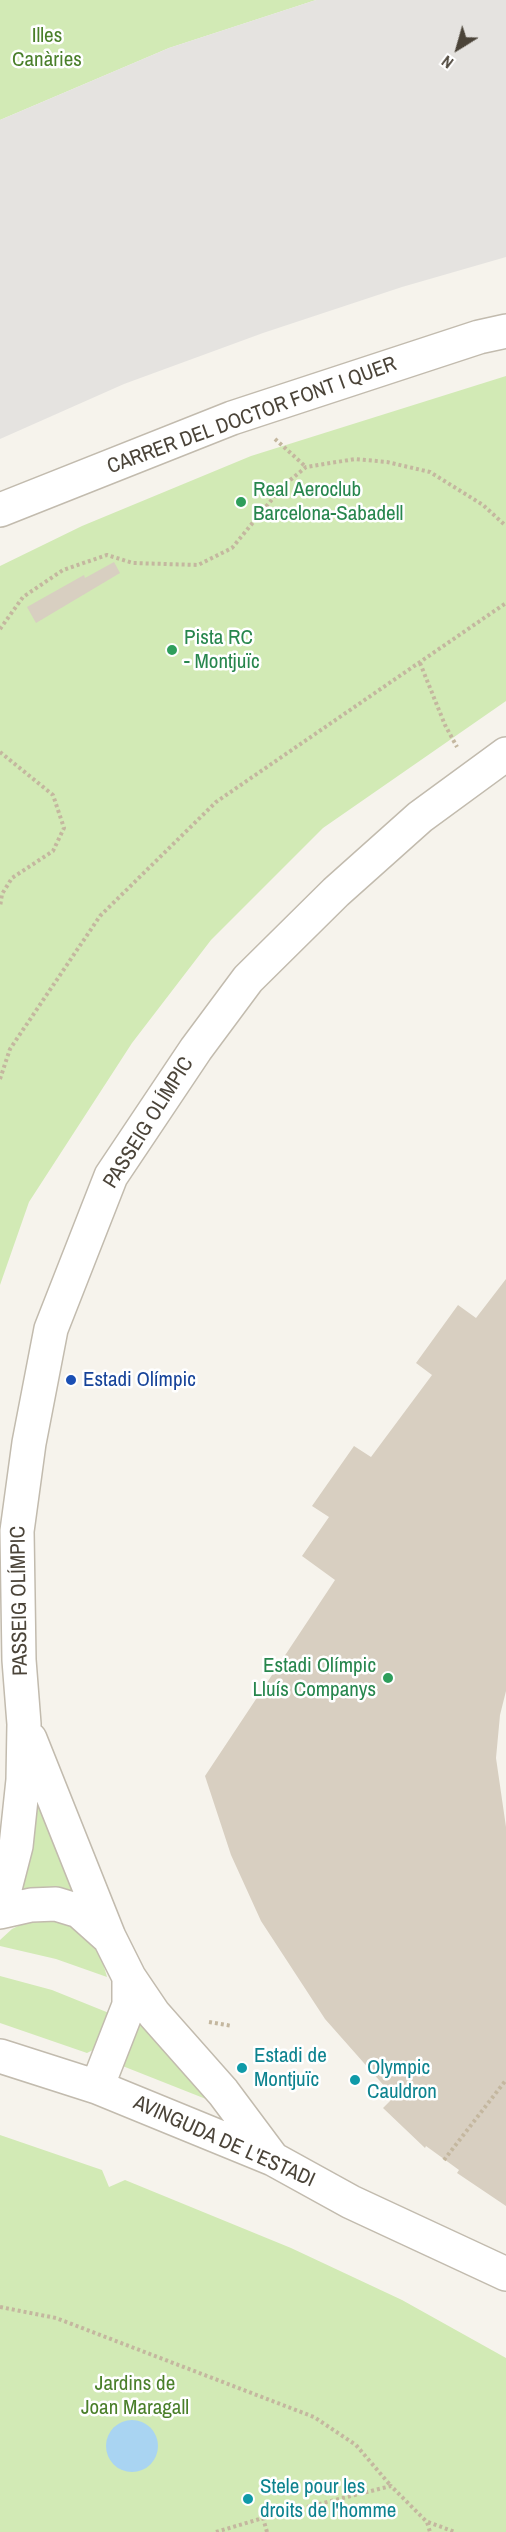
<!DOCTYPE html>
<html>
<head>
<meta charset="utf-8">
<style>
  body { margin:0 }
  #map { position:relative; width:506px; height:2532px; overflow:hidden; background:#f6f3ec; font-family:"Archivo Narrow",sans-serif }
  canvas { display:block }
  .north { position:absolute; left:428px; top:18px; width:60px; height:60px; -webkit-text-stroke:4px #fff; paint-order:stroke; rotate:217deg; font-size:16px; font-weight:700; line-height:24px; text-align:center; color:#4b4439 }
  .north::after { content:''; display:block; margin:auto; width:21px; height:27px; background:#4b4439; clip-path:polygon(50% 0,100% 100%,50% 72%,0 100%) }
</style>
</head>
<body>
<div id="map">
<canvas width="506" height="2532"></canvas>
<div class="north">N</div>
</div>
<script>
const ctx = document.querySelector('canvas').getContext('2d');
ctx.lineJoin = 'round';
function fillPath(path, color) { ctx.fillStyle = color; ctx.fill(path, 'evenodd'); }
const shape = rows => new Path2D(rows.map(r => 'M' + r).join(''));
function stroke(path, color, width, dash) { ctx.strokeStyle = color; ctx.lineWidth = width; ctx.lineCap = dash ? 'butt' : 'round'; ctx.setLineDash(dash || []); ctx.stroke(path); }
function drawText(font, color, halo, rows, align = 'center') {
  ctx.font = font + ' "Archivo Narrow",sans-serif'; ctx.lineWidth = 5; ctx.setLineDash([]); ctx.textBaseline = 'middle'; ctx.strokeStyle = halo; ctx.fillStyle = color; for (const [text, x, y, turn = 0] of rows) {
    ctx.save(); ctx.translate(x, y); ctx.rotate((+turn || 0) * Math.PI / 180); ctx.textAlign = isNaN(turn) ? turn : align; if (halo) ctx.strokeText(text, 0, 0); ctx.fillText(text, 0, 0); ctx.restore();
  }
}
fillPath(shape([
  [0,0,316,0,169,48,0,120],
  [506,376,506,701,323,828,211,940,132,1043,29,1202,0,1285,0,566,82,526,251,456],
  [29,1774,75,1896,18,1894],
  [51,1919,76,1926,99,1949,107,1977,56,1959,0,1946,0,1940,12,1929,30,1920],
  [0,1976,52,1990,109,2013,103,2037,93,2050,87,2053,0,2023],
  [136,2023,144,2025,163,2049,211,2101,120,2065],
  [0,2135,102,2170,109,2187,125,2180,291,2248,402,2300,506,2358,506,2532,0,2532]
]), '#d2eab5');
fillPath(shape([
  [316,0,506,0,506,257,402,287,263,333,124,384,0,439,0,120,169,48]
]), '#e5e3e0');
fillPath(shape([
  '106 2446a26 26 0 1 1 52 0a26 26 0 1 1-52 0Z'
]), '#a9d4f2');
fillPath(shape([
  [114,562,120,573,36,623,27,607,84,575,85,578],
  [506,1279,506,1691,500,1715,496,1758,506,1827,506,2206,457,2173,459,2170,426,2146,425,2148,383,2108,394,2097,325,2019,261,1921,231,1855,205,1776,335,1580,302,1556,329,1517,312,1506,354,1446,371,1457,432,1375,416,1363,458,1305,476,1318]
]), '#d8cfc1');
const minor = shape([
  [0,510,232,418,479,337,506,331]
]);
const tertiary = shape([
  [30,1739,109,1937,129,1977,154,2014,223,2092,273,2159],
  [0,1908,16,1846,23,1780,24,1724,19,1660,17,1531,29,1443,51,1329,111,1176,196,1049,248,979,336,892,420,817,506,754],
  [0,1912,31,1905,56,1904,79,1911,107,1936],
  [0,2056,97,2087,273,2159,351,2202,506,2274],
  [97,2087,129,2005,129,1977]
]);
stroke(minor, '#c2bbae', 36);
stroke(tertiary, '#c2bbae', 36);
stroke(shape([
  [275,439,306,467],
  [0,629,23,597,63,570,107,555,133,563,198,565,232,548,283,486,306,467,355,459,387,462,430,472,483,505,506,526],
  [420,663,445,725,457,747],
  [0,752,53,795,64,828,53,851,12,878,2,894,0,907],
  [0,1079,10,1049,100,916,216,802,506,603],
  [209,2022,232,2026],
  [444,2160,506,2080],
  [0,2307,56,2318,314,2417,356,2445,391,2486],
  [428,2522,455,2532],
  [216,2532,263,2518],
  [267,2532,263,2518,391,2486,427,2522,430,2532]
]), '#c4b79f', 4, [3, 3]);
stroke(minor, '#fff', 33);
stroke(tertiary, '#fff', 33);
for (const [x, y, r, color] of [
  [241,502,6,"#2e9e5b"],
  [172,650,6,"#2e9e5b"],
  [71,1380,6,"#1a4fb4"],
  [388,1678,6,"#2e9e5b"],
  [242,2068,6,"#0f9aa8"],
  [355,2080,6,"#0f9aa8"],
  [248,2499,6,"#0f9aa8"]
]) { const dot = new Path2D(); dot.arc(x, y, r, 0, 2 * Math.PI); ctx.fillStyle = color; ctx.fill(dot); stroke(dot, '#fff', 2); }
drawText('21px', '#4a7f2a', '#fff', [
  ["Illes",47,36],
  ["Canàries",47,60],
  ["Jardins de",135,2384],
  ["Joan Maragall",135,2408]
]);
drawText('21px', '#4b4439', '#fff', [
  ["CARRER DEL DOCTOR FONT I QUER",252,416,-20],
  ["PASSEIG OLÍMPIC",149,1123,-58],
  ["PASSEIG OLÍMPIC",20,1601,-91],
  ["AVINGUDA DE L'ESTADI",224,2142,24]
]);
drawText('21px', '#27864d', '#fff', [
  ["Real Aeroclub",253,490],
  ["Barcelona-Sabadell",253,514],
  ["Pista RC",184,638],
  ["- Montjuïc",184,662],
  ["Estadi Olímpic",376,1666,"right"],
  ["Lluís Companys",376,1690,"right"]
], 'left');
drawText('21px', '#164399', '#fff', [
  ["Estadi Olímpic",83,1380]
], 'left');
drawText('21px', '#0d838f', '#fff', [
  ["Estadi de",254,2056],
  ["Montjuïc",254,2080],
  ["Olympic",367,2068],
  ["Cauldron",367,2092],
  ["Stele pour les",260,2487],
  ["droits de l'homme",260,2511]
], 'left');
</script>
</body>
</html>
